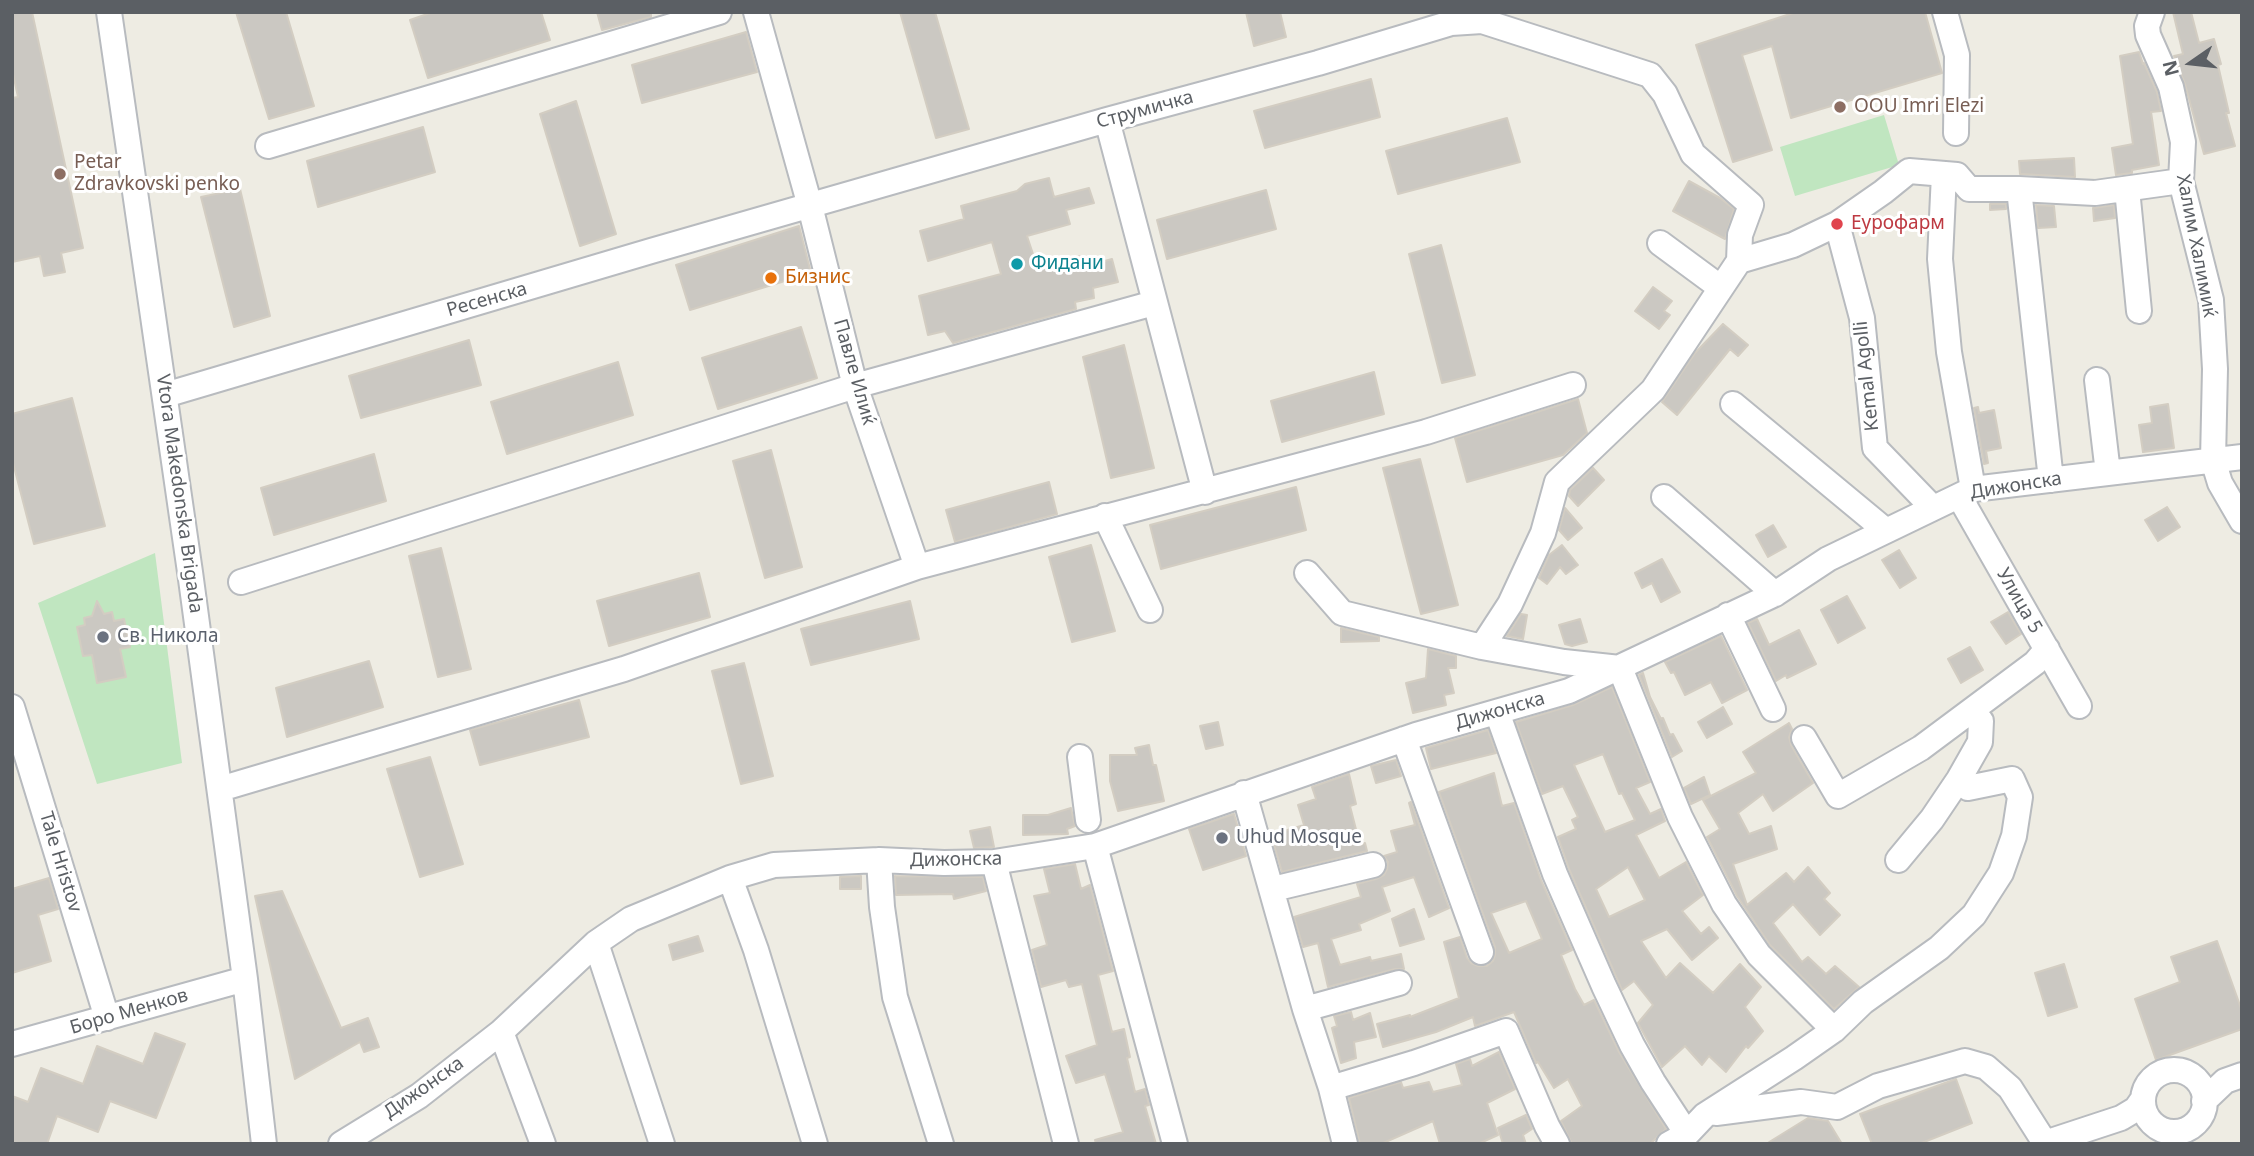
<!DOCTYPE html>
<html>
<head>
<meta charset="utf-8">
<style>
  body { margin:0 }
  #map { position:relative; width:2254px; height:1156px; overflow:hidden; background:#eeece3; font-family:"Noto Sans",sans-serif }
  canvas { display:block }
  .frame { position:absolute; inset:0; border:14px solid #5b5f64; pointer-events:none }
  .north { position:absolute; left:2156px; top:28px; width:70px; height:70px; -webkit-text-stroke:5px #fff; paint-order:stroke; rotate:256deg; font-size:19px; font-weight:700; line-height:28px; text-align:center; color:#5b5f64 }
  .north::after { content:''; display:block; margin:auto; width:24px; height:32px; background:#5b5f64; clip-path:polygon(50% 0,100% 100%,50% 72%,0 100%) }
</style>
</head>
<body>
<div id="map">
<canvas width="2254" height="1156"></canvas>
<div class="frame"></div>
<div class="north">N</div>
</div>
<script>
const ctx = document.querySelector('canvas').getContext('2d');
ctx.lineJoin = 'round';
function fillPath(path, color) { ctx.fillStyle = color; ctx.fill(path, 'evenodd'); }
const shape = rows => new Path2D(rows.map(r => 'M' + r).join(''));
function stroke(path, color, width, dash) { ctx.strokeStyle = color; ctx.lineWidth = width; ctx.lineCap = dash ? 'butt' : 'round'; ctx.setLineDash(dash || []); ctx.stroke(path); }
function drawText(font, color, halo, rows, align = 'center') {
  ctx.font = font + ' "Noto Sans",sans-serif'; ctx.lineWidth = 6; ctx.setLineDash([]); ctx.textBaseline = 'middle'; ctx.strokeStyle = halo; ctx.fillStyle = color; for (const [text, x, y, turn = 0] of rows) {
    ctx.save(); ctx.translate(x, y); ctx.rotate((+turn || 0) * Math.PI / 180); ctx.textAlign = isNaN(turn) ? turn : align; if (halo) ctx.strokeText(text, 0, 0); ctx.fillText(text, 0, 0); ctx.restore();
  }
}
fillPath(shape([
  [1884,115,1899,165,1795,196,1780,147],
  [155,553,182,763,97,784,38,603]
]), '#c0e6c0');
const building = shape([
  [12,12,32,12,83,248,61,253,65,272,44,276,40,256,12,262,12,98,18,97,12,69,12,12],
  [236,12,286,12,314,106,269,119,236,12],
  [433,12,541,12,550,40,428,78,410,20,433,12],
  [597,12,651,12,651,17,602,30,597,12],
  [900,12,935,12,969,129,936,138,900,12],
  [1246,12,1280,12,1286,37,1254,46,1246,12],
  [1796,12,1925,12,1942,73,1791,118,1772,46,1742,55,1772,150,1733,162,1696,45,1796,12],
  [2173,12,2191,12,2199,43,2214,39,2221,64,2218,65,2229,113,2226,113,2235,146,2204,154,2185,84,2174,56,2183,54,2173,12],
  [746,32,757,72,642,103,632,65,746,32],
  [2139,52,2143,64,2144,63,2157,92,2161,111,2151,112,2159,165,2132,170,2132,173,2116,175,2112,148,2133,144,2120,56,2139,52],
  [1371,79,1380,117,1265,148,1254,111,1371,79],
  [576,101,616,234,580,246,540,114,576,101],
  [1507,118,1520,162,1398,194,1386,151,1507,118],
  [423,127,435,172,318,207,307,161,423,127],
  [2074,158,2075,177,2020,174,2019,161,2074,158],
  [1049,178,1054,197,1089,188,1094,203,1066,210,1070,224,1027,236,1037,266,1081,256,1086,266,1112,259,1118,282,1093,288,1094,298,1075,302,1076,309,953,343,945,331,928,335,919,296,1001,274,992,242,928,261,920,231,964,219,961,206,1017,191,1025,184,1049,178],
  [1689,181,1720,198,1734,209,1725,239,1673,211,1689,181],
  [240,189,270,316,234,327,201,197,240,189],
  [1266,190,1276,229,1167,259,1157,220,1266,190],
  [1990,204,2006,204,2006,209,1990,210,1990,204],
  [2036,205,2054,206,2056,227,2038,228,2036,205],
  [2114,205,2115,218,2094,221,2093,208,2114,205],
  [799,226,811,273,690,310,676,265,799,226],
  [1441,245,1475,375,1442,383,1409,254,1441,245],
  [1653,287,1672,301,1664,311,1670,315,1659,329,1635,311,1653,287],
  [1723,324,1748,345,1738,356,1730,349,1677,415,1662,402,1695,353,1723,324],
  [801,327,817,378,718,409,702,358,801,327],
  [469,340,481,385,361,418,349,376,469,340],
  [1124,345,1154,468,1111,478,1083,357,1124,345],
  [618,362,633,415,507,454,491,402,618,362],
  [1374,372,1384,414,1282,442,1271,401,1374,372],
  [72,398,105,526,34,544,12,459,12,414,72,398],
  [1578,399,1587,433,1563,455,1467,482,1455,438,1578,399],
  [2168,404,2174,448,2143,452,2139,425,2152,423,2150,407,2168,404],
  [1978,407,1979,413,1994,410,2001,448,1986,451,1988,463,1984,464,1974,408,1978,407],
  [771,450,802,567,765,578,733,461,771,450],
  [374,454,386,501,274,535,261,488,374,454],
  [1420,459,1458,605,1421,614,1383,468,1420,459],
  [1593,468,1604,480,1578,506,1569,496,1570,490,1593,468],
  [1049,482,1057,514,955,542,946,510,1049,482],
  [1296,487,1306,530,1161,569,1150,525,1296,487],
  [2167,507,2180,527,2158,541,2145,520,2167,507],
  [1565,508,1582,528,1568,540,1559,530,1565,508],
  [1773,525,1786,547,1768,557,1756,535,1773,525],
  [1091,545,1115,631,1072,642,1049,557,1091,545],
  [1562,545,1578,565,1566,574,1560,567,1547,584,1539,578,1549,555,1562,545],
  [441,548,471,669,438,677,409,556,441,548],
  [1899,550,1916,578,1900,588,1882,560,1899,550],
  [1662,559,1680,592,1661,602,1652,583,1642,588,1635,573,1662,559],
  [699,573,710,617,609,646,597,601,699,573],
  [1847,596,1865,628,1838,643,1821,610,1847,596],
  [97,601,104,614,112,612,114,621,124,619,130,647,120,649,126,677,97,683,92,655,83,656,77,627,85,625,84,618,92,616,97,601],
  [910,601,919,639,811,665,801,629,910,601],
  [2008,612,2021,634,2006,644,1991,622,2008,612],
  [1521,614,1527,615,1523,639,1507,636,1521,614],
  [1580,619,1587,642,1572,646,1565,644,1559,625,1580,619],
  [1757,619,1769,645,1799,630,1816,664,1787,678,1786,675,1776,681,1748,623,1757,619],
  [1341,628,1379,637,1379,641,1341,642,1341,628],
  [1721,636,1747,690,1722,703,1711,682,1685,695,1674,672,1671,673,1665,662,1721,636],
  [1970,647,1983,670,1961,683,1948,659,1970,647],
  [1428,649,1456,656,1456,668,1448,668,1454,693,1444,695,1446,705,1413,713,1406,683,1426,678,1428,649],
  [369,661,383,707,287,737,276,688,369,661],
  [744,663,773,776,741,784,712,671,744,663],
  [1643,673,1650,697,1661,719,1663,718,1670,735,1673,734,1682,751,1672,757,1639,675,1643,673],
  [1612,687,1650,782,1636,788,1650,814,1661,809,1665,821,1636,835,1659,878,1686,862,1703,895,1682,911,1701,934,1709,927,1718,938,1692,960,1667,929,1641,941,1666,978,1680,963,1713,993,1740,964,1761,987,1745,1007,1763,1031,1748,1048,1746,1046,1726,1072,1709,1056,1702,1065,1685,1046,1662,1067,1638,1023,1653,1005,1634,981,1622,990,1569,869,1558,837,1576,829,1572,820,1578,817,1563,786,1542,794,1516,722,1573,705,1612,687],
  [1603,754,1619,794,1622,793,1635,820,1605,832,1574,765,1603,754],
  [1628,867,1645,900,1609,917,1596,889,1628,867],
  [579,700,589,737,480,765,470,730,579,700],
  [1723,707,1732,724,1707,738,1698,722,1723,707],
  [1218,722,1223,745,1206,749,1200,726,1218,722],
  [1789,723,1792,729,1789,737,1791,745,1813,783,1773,811,1763,794,1738,813,1749,834,1771,826,1777,849,1733,864,1747,905,1786,873,1794,882,1808,867,1830,893,1824,899,1840,915,1820,935,1793,904,1773,923,1802,962,1808,957,1826,974,1835,966,1859,987,1834,1009,1770,945,1737,896,1707,837,1720,829,1703,800,1756,773,1743,752,1789,723],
  [1488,730,1496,753,1431,769,1426,748,1488,730],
  [1149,745,1153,765,1156,765,1164,801,1118,811,1110,781,1110,755,1137,755,1135,748,1149,745],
  [430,757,463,864,420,877,387,769,430,757],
  [1396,760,1401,776,1376,783,1371,766,1396,760],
  [1494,773,1502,806,1514,803,1541,880,1572,950,1561,955,1575,989,1584,1005,1594,1000,1619,1052,1666,1129,1650,1144,1572,1144,1561,1121,1582,1106,1568,1079,1554,1088,1538,1062,1536,1063,1514,1012,1475,1026,1473,1017,1436,1032,1383,1047,1377,1024,1410,1015,1410,1017,1459,998,1444,942,1460,937,1467,958,1471,963,1478,966,1487,966,1493,961,1495,955,1495,947,1439,792,1494,773],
  [1526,901,1542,939,1509,953,1491,913,1526,901],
  [1349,774,1356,804,1350,806,1360,845,1365,843,1367,851,1282,872,1271,835,1304,825,1298,805,1316,799,1312,787,1349,774],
  [1704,777,1710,795,1691,804,1684,788,1704,777],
  [1411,802,1449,908,1429,917,1414,877,1382,887,1390,911,1359,924,1361,930,1331,939,1340,965,1370,957,1371,961,1401,954,1404,969,1395,969,1328,987,1318,943,1303,947,1294,917,1361,897,1357,884,1376,879,1384,875,1387,869,1388,862,1384,856,1397,852,1391,831,1415,825,1409,803,1411,802],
  [1071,808,1075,826,1067,829,1068,834,1023,835,1023,815,1048,815,1071,808],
  [1234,814,1246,856,1203,870,1189,829,1234,814],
  [990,827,994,847,974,848,970,831,990,827],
  [1075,864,1081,889,1090,885,1113,971,1098,975,1112,1032,1124,1029,1130,1057,1127,1058,1135,1092,1145,1089,1149,1105,1145,1106,1156,1144,1096,1144,1095,1140,1123,1132,1105,1074,1076,1083,1066,1056,1097,1045,1082,984,1069,987,1066,980,1041,987,1032,950,1047,945,1034,896,1050,893,1044,869,1075,864],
  [861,876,861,889,840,889,840,877,861,876],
  [895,876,983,877,986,891,954,899,953,894,896,895,895,876],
  [49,878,58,909,38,915,51,961,12,973,12,889,49,878],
  [282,891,341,1028,368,1018,379,1047,364,1052,360,1042,295,1079,255,896,282,891],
  [1414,909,1424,939,1400,946,1392,919,1414,909],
  [698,936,703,951,673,960,669,945,698,936],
  [2217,941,2242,1011,2242,1029,2156,1060,2135,999,2180,982,2171,957,2217,941],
  [2064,964,2077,1007,2048,1016,2035,973,2064,964],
  [1351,1012,1353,1020,1370,1013,1376,1037,1354,1042,1356,1058,1341,1063,1332,1028,1337,1026,1334,1016,1351,1012],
  [155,1033,185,1044,156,1118,110,1101,98,1132,57,1116,47,1144,12,1144,12,1096,28,1102,41,1068,83,1084,97,1046,143,1064,155,1033],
  [1499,1052,1515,1089,1487,1103,1498,1135,1478,1144,1440,1144,1433,1121,1381,1144,1360,1144,1349,1098,1401,1082,1403,1088,1429,1082,1433,1092,1462,1085,1456,1064,1470,1059,1472,1066,1499,1052],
  [1956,1079,1972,1123,1919,1144,1872,1144,1860,1114,1956,1079],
  [1526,1115,1532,1129,1523,1135,1526,1144,1503,1144,1498,1128,1526,1115],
  [1808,1118,1828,1121,1842,1144,1766,1144,1808,1118]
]);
fillPath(building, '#cbc8c2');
stroke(building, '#d3cdc2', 2);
const minor = shape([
  [109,12,190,572,245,979,264,1144],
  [756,12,810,206,855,386,917,567],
  [1945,12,1957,55,1956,133],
  [2152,12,2147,26,2148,35,2171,87,2183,142,2181,181,2211,300,2215,369,2213,460,2220,483,2242,521],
  [1107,120,1205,492],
  [268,146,719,12],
  [1944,174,1940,259,1949,352,1973,489],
  [2019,189,2051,480],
  [2127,189,2139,311],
  [1837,224,1862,318,1875,448,1933,508],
  [1660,243,1721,288],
  [1739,261,1793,245,1837,224,1883,192,1909,171,1957,175,1969,189,2019,189,2095,193,2181,181],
  [2097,380,2108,473],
  [165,395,651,251,1107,120,1318,63,1451,23,1482,21,1650,75,1665,94,1693,154,1751,205,1740,235,1739,261],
  [1733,404,1885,530],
  [1959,496,2079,706],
  [1664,497,1775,594],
  [1105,516,1150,610],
  [1307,573,1342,613,1482,647,1564,662,1620,668,1680,817,1724,904,1759,955,1834,1030],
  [241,582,855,386,1154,303],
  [1728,615,1773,709],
  [1482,647,1510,604,1543,533,1557,482,1653,390,1739,261],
  [12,707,107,1018],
  [1497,712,1555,874,1604,986,1632,1045,1653,1082,1687,1134],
  [1804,738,1838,796,1921,748,2035,663,2047,649],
  [1404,739,1481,952],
  [1080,757,1088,820],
  [220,789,624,669,917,567,1426,432,1573,385],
  [1244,793,1305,1009,1331,1088,1345,1144],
  [1095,846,1175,1144],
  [879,860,882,907,895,997,941,1144],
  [1898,860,1932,819,1959,779,1980,742,1981,721],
  [994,862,1066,1144],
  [730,878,756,950,815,1144],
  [1273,889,1373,865],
  [596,943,662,1144],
  [1305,1009,1399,983],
  [501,1032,543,1144],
  [12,1044,245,979],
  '2143 1101a31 31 0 1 1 62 0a31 31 0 1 1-62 0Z',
  [1331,1088,1414,1063,1506,1031,1547,1126,1557,1144],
  [2204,1101,2225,1081,2242,1075],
  [1716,1113,1801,1102,1837,1107,1878,1086,1965,1061,1986,1067,2010,1088,2045,1143],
  [341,1144,419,1096,501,1032,596,943,631,919,730,878,774,865,879,860,944,863,994,862,1095,846,1416,735,1569,691,1775,594,1828,559,1973,489,2242,457],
  [1669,1144,1687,1134,1705,1115,1794,1058,1834,1030,1863,1002,1939,948,1974,915,2001,873,2014,836,2020,797,2012,779,1968,788,1959,779],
  [2042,1144,2121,1118,2136,1109,2143,1099]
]);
stroke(minor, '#b8bbbf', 28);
stroke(minor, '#fff', 24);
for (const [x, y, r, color] of [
  [1840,107,7,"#8d6e63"],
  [60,174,7,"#8d6e63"],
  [1837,224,7,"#e0444e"],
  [1017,264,7,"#0f9aa8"],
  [771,278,7,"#e8710a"],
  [103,637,7,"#6b7280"],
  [1222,838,7,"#6b7280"]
]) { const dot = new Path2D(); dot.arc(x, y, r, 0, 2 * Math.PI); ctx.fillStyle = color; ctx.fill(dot); stroke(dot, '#fff', 2.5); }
drawText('19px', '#785e54', '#fff', [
  ["OOU Imri Elezi",1854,107],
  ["Petar",74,163],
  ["Zdravkovski penko",74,185]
], 'left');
drawText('19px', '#5b5f64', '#fff', [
  ["Струмичка",1145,110,-15],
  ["Халим Халимиќ",2196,246,79],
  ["Ресенска",487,300,-16],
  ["Павле Илиќ",854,372,74],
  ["Kemal Agolli",1867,376,-96],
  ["Дижонска",2016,486,-9],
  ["Vtora Makedonska Brigada",179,494,82],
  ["Улица 5",2019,601,60],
  ["Дижонска",1500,711,-16],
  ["Дижонска",956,860,-1],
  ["Tale Hristov",60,862,73],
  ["Боро Менков",129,1012,-16],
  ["Дижонска",424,1088,-35]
]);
drawText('19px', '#be3a42', '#fff', [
  ["Еурофарм",1851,224]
], 'left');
drawText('19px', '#0d838f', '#fff', [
  ["Фидани",1031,264]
], 'left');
drawText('19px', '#c56008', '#fff', [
  ["Бизнис",785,278]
], 'left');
drawText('19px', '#5b616d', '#fff', [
  ["Св. Никола",117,637],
  ["Uhud Mosque",1236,838]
], 'left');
</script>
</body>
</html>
